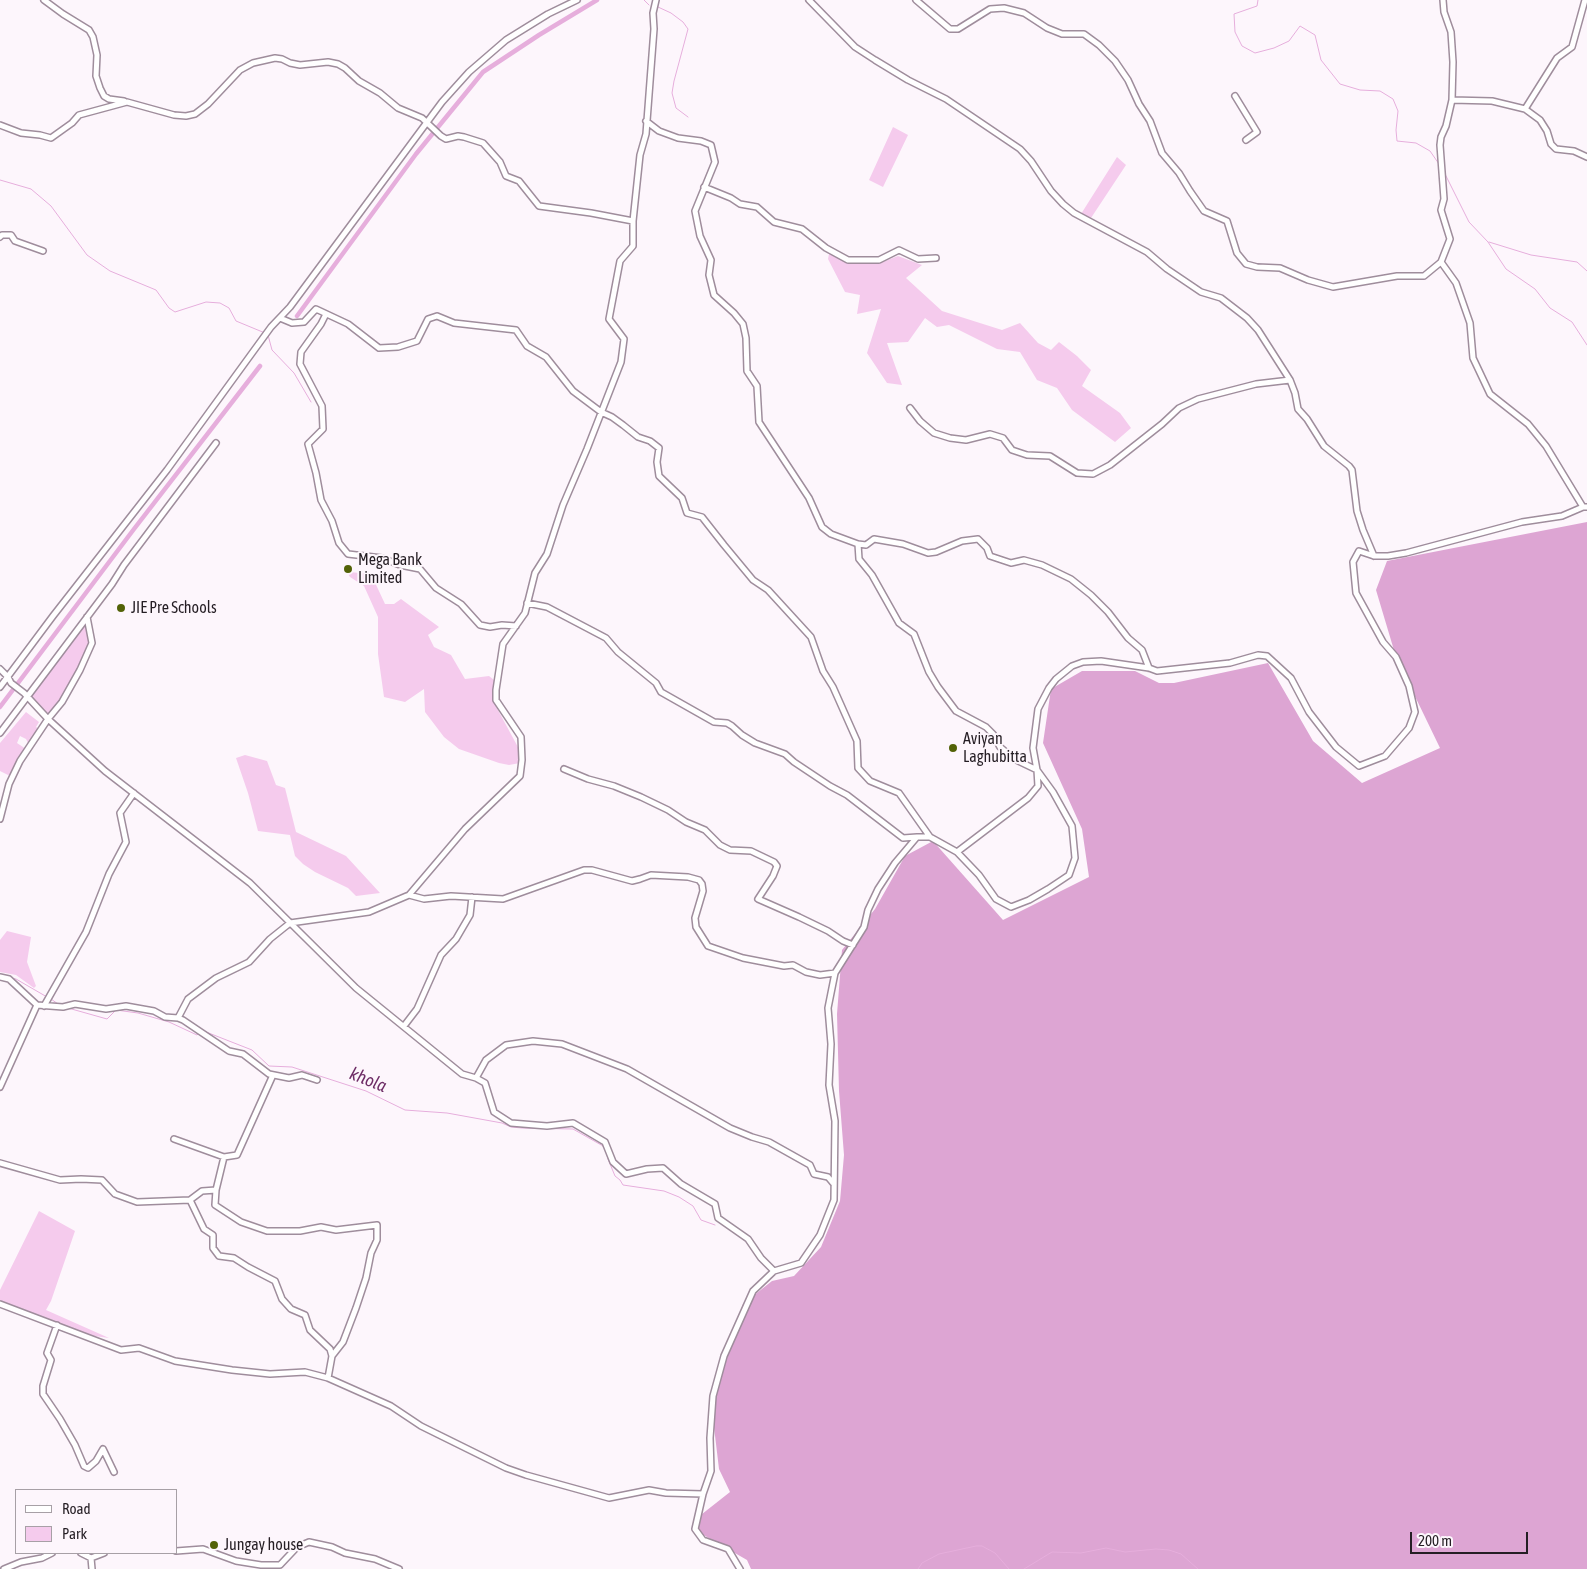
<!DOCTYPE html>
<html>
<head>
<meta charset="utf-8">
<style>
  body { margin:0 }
  #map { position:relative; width:1587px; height:1569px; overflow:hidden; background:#fdf6fc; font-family:"Asap Condensed",sans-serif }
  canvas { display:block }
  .legend { position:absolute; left:15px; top:1489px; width:162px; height:65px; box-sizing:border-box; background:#fdf6fc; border:1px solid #a7a0a6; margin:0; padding:6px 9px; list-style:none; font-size:15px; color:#251e24 }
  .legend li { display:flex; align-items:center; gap:10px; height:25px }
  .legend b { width:25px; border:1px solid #a7a0a6 }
  .scale { position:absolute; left:1410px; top:1532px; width:118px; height:22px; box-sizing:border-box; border:2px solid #251e24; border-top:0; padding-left:6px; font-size:15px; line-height:18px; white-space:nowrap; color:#251e24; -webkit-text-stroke:4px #fdf6fc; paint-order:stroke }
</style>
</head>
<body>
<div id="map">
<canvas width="1587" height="1569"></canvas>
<ul class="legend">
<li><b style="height:6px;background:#fff"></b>Road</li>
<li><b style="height:14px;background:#f5cbed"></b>Park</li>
</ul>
<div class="scale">200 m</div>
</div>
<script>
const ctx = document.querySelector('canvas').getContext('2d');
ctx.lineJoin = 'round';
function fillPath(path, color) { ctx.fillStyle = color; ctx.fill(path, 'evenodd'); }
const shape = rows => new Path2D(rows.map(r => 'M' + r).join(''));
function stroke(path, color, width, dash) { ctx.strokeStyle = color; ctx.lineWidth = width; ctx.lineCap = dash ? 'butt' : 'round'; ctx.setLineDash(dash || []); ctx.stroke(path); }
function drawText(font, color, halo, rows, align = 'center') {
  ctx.font = font + ' "Asap Condensed",sans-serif'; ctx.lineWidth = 4; ctx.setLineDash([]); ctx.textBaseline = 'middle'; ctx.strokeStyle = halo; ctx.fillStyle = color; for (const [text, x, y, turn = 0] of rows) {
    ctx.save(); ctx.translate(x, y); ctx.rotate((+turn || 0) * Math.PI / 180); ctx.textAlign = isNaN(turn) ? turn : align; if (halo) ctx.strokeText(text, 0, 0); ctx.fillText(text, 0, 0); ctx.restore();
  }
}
fillPath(shape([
  [893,127,908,135,883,187,869,180],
  [1117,157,1126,165,1091,218,1081,214],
  [829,254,852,262,870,264,880,263,898,256,922,265,906,278,942,311,1002,330,1020,323,1038,343,1051,350,1059,342,1077,356,1091,370,1082,386,1120,413,1131,428,1115,442,1072,410,1057,388,1037,380,1020,352,997,349,949,325,937,327,925,318,908,342,887,343,902,385,887,383,867,353,881,309,857,314,860,295,845,292,828,259],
  [349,572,371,574,385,604,394,604,401,599,439,627,428,635,434,647,451,655,465,679,489,676,494,680,492,699,519,749,520,763,509,765,499,763,459,749,444,737,425,712,424,689,405,702,384,697,378,654,378,617,364,586,350,577,348,574],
  [87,620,91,643,76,674,50,715,31,697],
  [26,712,39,722,36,727,40,730,29,745,26,739,20,736,17,743,26,749,10,776,0,771,0,743],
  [245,755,267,761,276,785,285,788,296,832,346,856,380,893,356,896,348,888,315,872,303,864,295,856,290,835,258,831,248,793,236,758],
  [7,931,31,937,27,962,36,986,34,988,16,975,0,972,0,940],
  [39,1211,75,1231,51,1301,46,1310,109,1338,87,1335,0,1301,0,1290]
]), '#f5cbed');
fillPath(shape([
  [1587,522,1587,1569,751,1569,747,1560,700,1533,697,1518,730,1492,719,1469,711,1402,743,1304,772,1281,794,1276,821,1247,840,1201,844,1155,839,1091,837,1014,842,950,875,909,905,856,933,841,1003,920,1089,877,1082,829,1043,743,1051,689,1082,671,1135,671,1159,683,1174,683,1268,663,1313,741,1362,783,1440,748,1396,657,1376,590,1387,561]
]), '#dda5d3');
stroke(shape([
  [644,0,649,5],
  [1258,0,1257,6,1234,14,1235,32,1242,46,1255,53,1274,48,1289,41,1300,26,1315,35,1321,60,1340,84,1360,90,1380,91,1393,99,1398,111,1396,130,1397,141,1416,143,1430,151,1439,164],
  [658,7,671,13,683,22,688,29,674,81,672,93,676,108,688,117],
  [1445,174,1469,222,1488,242,1506,269,1535,289,1550,308,1572,322,1587,345],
  [0,180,31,189,51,206,87,255,110,271,156,290,169,308,175,312,206,302,220,303,229,308,236,321,265,333],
  [1489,242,1531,255,1577,262,1587,271],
  [268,335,272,350,294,373,311,402],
  [11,978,16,979,47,997],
  [51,999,58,1004],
  [68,1008,107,1019,116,1010,138,1013,169,1022,197,1035,199,1033],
  [201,1030,252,1050,269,1066,292,1067,366,1091,405,1110,447,1113,502,1123,511,1127,522,1128,573,1129,603,1146,606,1151,608,1159,615,1176,620,1180,623,1185,664,1191,679,1197,693,1206,701,1220,715,1225],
  [918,1569,922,1563,939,1554,976,1546,982,1546,995,1553,1009,1569],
  [1024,1569,1052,1552,1081,1553,1106,1548,1125,1552,1156,1549,1169,1550,1181,1554,1198,1569]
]), '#e6aedc', 1);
stroke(shape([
  [297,316,416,154,483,72,539,35,597,0],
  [0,707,134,529,260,366]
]), '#e6aedc', 4.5);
const street = shape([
  [44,0,63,14,89,30,93,37,97,55,96,76,100,88,104,96,109,99,124,101],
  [809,0,855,47,875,60,908,80,946,99,1020,149,1031,161,1051,191,1063,204,1074,213,1147,252,1167,269,1201,292,1221,298,1247,318,1258,330,1290,380,1295,393,1298,409,1307,419,1324,446,1349,466,1352,470,1357,511,1363,530,1374,556],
  [916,0,950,29,958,29,990,9,1004,8,1024,13,1047,28,1062,34,1084,34,1099,45,1115,61,1128,80,1139,104,1150,121,1162,153,1179,173,1190,191,1204,211,1227,221,1237,253,1246,264,1257,267,1280,268,1308,280,1333,287,1397,276,1424,276,1441,262,1450,239,1441,210,1444,199,1440,145,1441,137,1446,126,1452,100,1453,62,1451,32,1444,12,1443,0],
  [1235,96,1257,132,1246,140],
  [1452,100,1492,101,1525,109,1540,120,1547,131,1551,144,1556,149,1574,151,1587,157],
  [1525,109,1557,58,1572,47,1585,0],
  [646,121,659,131,678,138,701,141,711,145,715,162,695,211,700,236,711,260,709,275,714,295,734,313,743,324,746,338,747,371,757,386,759,422,809,498,822,527,831,534,858,544,859,559,872,575,899,623,914,634,929,672,938,687,956,711,986,727,993,734,1000,747,1014,759,1037,770,1038,786,1028,798,957,852],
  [0,125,21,133,40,135,51,138,72,123,79,115,127,102,174,115,186,116,195,114,208,104,240,70,253,63,275,58,282,59,290,63,300,65,328,62,338,64,345,68,359,81,380,93,398,108,422,118,441,136,446,139,458,136,464,137,483,143,500,162,506,176,519,181,539,206,591,213,633,221],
  [704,187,731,198,740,204,757,207,774,222,802,229,826,248,848,260,879,260,899,250,918,259,936,258],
  [0,237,2,235,11,235,15,241,43,251],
  [1441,262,1456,283,1470,323,1473,358,1490,394,1528,424,1546,446,1583,507],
  [326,314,321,324,301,352,300,364,322,406,323,429,308,444,316,473,321,500,332,521,339,543,348,554,382,558,400,565,420,569,436,588,461,604,480,625,490,627,502,625,516,626],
  [280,318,292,323,304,322,316,309,348,324,379,348,398,347,417,341,428,319,437,316,454,323,516,330,527,346,546,357,573,391,601,412,612,417,623,425,638,437,650,441,659,448,657,462,659,476,682,498,687,513,702,517,724,545,753,580,768,590,811,637,823,671,833,687,857,741,858,768,870,781,899,793,930,837],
  [910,408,920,421,934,433,950,438,966,440,990,434,1003,438,1012,450,1027,455,1050,456,1077,473,1093,474,1110,465,1162,424,1179,408,1198,399,1256,384,1290,380],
  [858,544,866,545,874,539,903,544,928,553,936,552,962,541,978,539,987,548,990,556,1011,563,1024,560,1042,565,1071,579,1091,595,1108,612,1128,638,1142,650,1149,668],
  [527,603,547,607,606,638,618,652,656,683,661,692,714,722,727,723,732,726,742,735,755,743,785,754,794,762,830,786,847,795,903,838,917,837],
  [0,669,8,677,11,683,24,693,48,719,105,771,250,883,356,988,462,1074,476,1078,485,1083,494,1112,511,1123,547,1126,573,1123,605,1142,613,1162,626,1174,647,1169,663,1168,681,1184,715,1204,718,1218,748,1239,761,1258,774,1271],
  [0,687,53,616,167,470,271,327,290,307,442,102,469,72,506,40,548,14,577,0],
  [0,733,112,584,124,565,216,443],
  [564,769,588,779,614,786,641,797,668,810,686,822,705,830,720,845,730,850,751,851,774,862,777,866,773,876,758,899,799,917,828,931,843,941,853,945],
  [0,819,9,784,20,761,48,719,62,702,80,670,92,643,87,617],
  [409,895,424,899,451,896,503,899,584,870,592,870,632,881,640,879,651,875,688,877,699,880,702,884,703,891,695,918,696,927,708,946,743,958,784,966,793,965,806,972,820,975,835,973],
  [0,977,9,979,37,1005],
  [44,1006,86,932,109,874,126,842,120,813,134,793],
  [178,1018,183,1020,229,1051,243,1054,269,1074,289,1078,302,1075,317,1080],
  [404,1026,417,1009,441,955,456,939,470,915,472,897],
  [476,1078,486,1060,506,1045,533,1041,562,1044,627,1069,730,1128,752,1137,769,1142,810,1165,814,1174,828,1177,833,1183],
  [0,1087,37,1005,63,1007,75,1004,106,1009,126,1006,154,1011,165,1017,178,1018,188,999,216,978,249,962,270,939,290,923,369,912,409,895,465,829,520,776,522,760,521,737,496,700,496,690,503,644,525,613,535,573,547,554,563,505,587,449,621,362,624,339,609,319,620,261,633,246,633,221,640,155,646,134,654,29,653,13,656,0],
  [174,1139,224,1157],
  [0,1163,60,1180,81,1179,102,1180,115,1194,137,1202,190,1200,204,1229,213,1235,213,1248,219,1256,234,1258,248,1267,275,1281,282,1299,291,1309,305,1315,310,1330,330,1349,332,1356,328,1378],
  [216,1190,215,1205,241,1222,267,1231,300,1231,321,1227,336,1230,377,1225,377,1240,371,1253,366,1278,356,1308,343,1342,332,1356],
  [190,1200,202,1191,216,1190,224,1157,237,1155,273,1075],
  [0,1304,121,1350,139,1348,175,1361,232,1370,270,1374,305,1372,328,1378,391,1406,421,1426,506,1468,526,1475,609,1498,649,1490,666,1493,703,1494],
  [57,1325,47,1353,51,1360,43,1386,43,1394,60,1419,75,1445,84,1466,88,1468,96,1461,103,1449,114,1472],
  [176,1551,203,1549,236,1561,261,1565,280,1565,297,1547,309,1542,332,1547,345,1553,375,1559,399,1569],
  [81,1553,91,1558,104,1553],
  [91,1558,92,1569],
  [4,1569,21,1562,42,1558,52,1553],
  [740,1569,728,1549,703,1540,695,1529,703,1494,711,1471,710,1438,713,1396,724,1356,753,1291,774,1271,801,1263,820,1235,834,1200,835,1121,829,1085,831,1044,828,1008,835,973,864,927,868,910,878,889,895,863,917,837,930,837,957,852,979,875,996,899,1011,907,1029,900,1048,889,1069,875,1075,858,1072,826,1053,792,1037,770,1033,748,1038,709,1049,688,1056,679,1072,666,1083,662,1101,661,1149,668,1157,671,1230,663,1258,655,1267,656,1291,678,1309,712,1336,747,1359,766,1385,756,1409,728,1415,712,1409,686,1396,657,1383,642,1356,593,1353,562,1359,551,1374,556,1388,556,1406,553,1522,522,1562,516,1583,507,1587,507]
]);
stroke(street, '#9f8d9c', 8);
stroke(street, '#fff', 5);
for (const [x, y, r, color] of [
  [348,569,5,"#526207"],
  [121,608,5,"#526207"],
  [953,748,5,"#526207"],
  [214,1545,5,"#526207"]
]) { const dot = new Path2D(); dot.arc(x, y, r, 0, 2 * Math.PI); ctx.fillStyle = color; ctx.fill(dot); stroke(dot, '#fdf6fc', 2); }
drawText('16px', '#251e24', '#fdf6fc', [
  ["Mega Bank",358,560],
  ["Limited",358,578],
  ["JIE Pre Schools",131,608],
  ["Aviyan",963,739],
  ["Laghubitta",963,757],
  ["Jungay house",224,1545]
], 'left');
drawText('italic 18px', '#6e2d66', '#fdf6fc', [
  ["khola",368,1080,22]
]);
</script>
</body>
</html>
